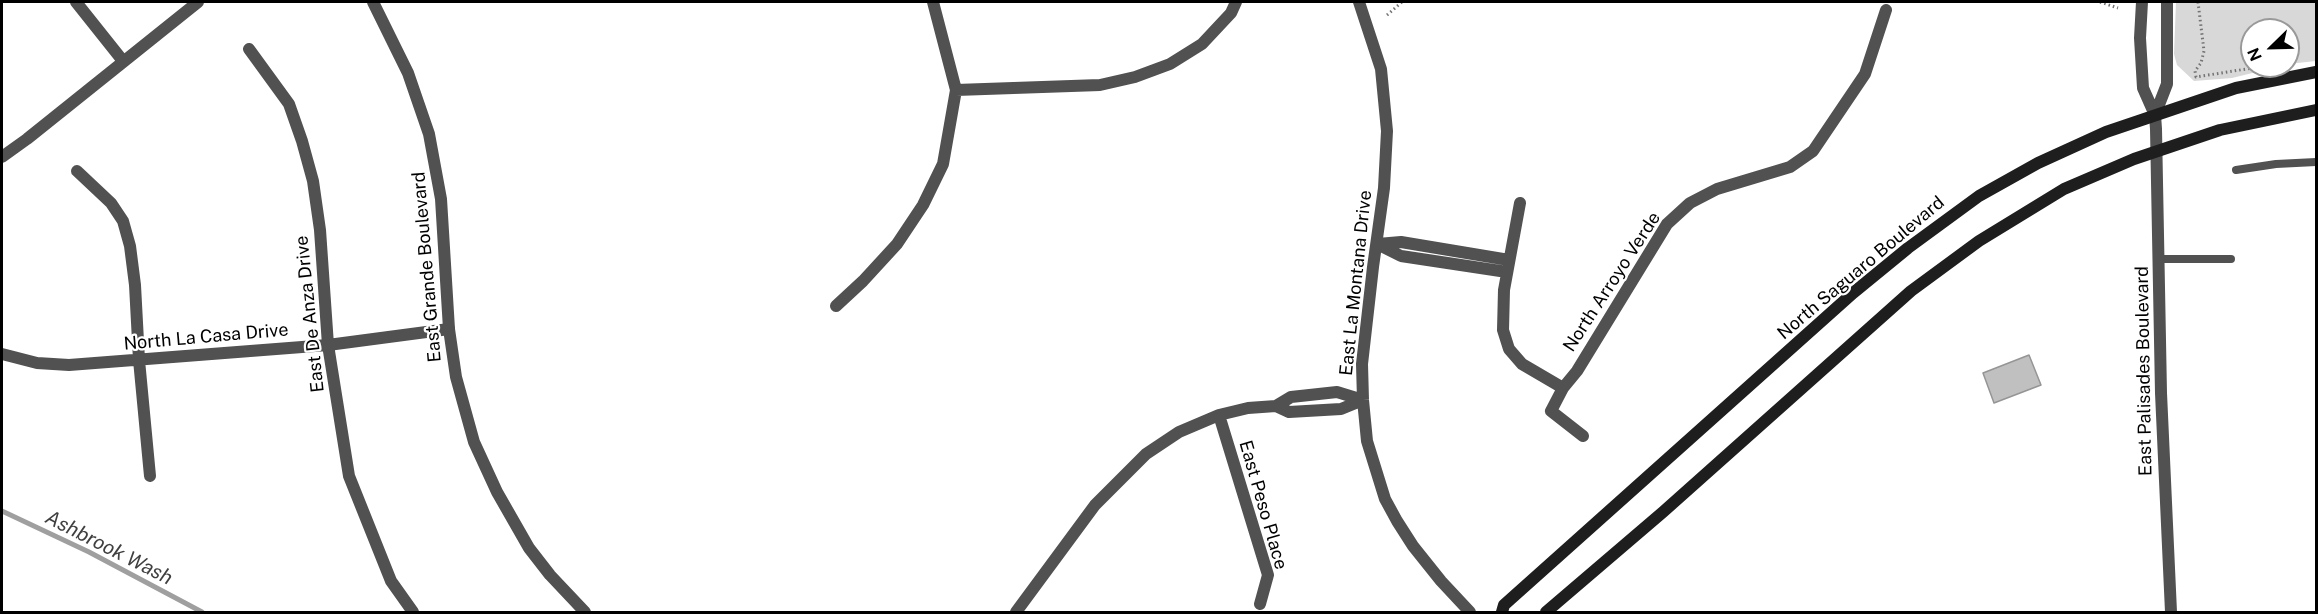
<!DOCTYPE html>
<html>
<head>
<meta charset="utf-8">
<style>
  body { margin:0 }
  #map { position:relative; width:2318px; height:614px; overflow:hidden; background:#fff; font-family:"Public Sans",sans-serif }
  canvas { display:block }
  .frame { position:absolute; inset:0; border:3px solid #000; pointer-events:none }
  .north { position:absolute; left:2240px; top:18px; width:60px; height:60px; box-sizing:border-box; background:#fff; border:2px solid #999; border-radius:50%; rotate:247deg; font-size:16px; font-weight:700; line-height:24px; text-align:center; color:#000 }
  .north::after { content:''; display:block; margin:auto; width:21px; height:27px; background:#000; clip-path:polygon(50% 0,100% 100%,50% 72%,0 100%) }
</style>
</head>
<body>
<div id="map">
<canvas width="2318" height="614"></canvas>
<div class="frame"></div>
<div class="north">N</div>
</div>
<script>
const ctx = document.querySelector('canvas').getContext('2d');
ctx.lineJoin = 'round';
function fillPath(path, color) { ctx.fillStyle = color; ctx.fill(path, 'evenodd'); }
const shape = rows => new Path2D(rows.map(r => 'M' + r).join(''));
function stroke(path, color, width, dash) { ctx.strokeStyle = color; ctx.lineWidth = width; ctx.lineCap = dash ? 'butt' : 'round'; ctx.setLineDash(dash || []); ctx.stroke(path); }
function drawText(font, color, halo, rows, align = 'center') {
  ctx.font = font + ' "Public Sans",sans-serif'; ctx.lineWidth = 4.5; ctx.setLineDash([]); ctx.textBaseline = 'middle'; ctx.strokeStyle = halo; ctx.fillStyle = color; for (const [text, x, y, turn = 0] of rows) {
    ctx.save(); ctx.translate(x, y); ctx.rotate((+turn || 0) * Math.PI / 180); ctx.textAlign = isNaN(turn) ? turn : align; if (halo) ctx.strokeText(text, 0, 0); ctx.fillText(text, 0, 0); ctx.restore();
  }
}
fillPath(shape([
  [2176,2,2316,2,2316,61,2288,64,2288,30,2252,30,2252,66,2281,66,2232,78,2194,81,2177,65,2174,54]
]), '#d8d8d8');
stroke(shape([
  [2,511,89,552,202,612]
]), '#9f9f9f', 5);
const building = shape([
  [2029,355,2041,385,1994,403,1983,373,2029,355]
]);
fillPath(building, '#c0c0c0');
stroke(building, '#959595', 1.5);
stroke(shape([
  [2100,2,2118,8],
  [2198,2,2204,51,2201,63,2195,71,2196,77,2265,66],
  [1387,15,1402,2]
]), '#737373', 3, [1.5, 3]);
stroke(shape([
  [2236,170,2276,164,2316,162],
  [2160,259,2231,259]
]), '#515151', 8);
stroke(shape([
  [76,2,123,61],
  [1359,2,1381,69,1387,131,1384,188,1373,267,1362,364,1363,400,1367,441,1385,499,1397,521,1413,546,1441,581,1470,612],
  [249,49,289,104,302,141,313,181,320,230,328,345,349,476,391,581,413,612],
  [956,90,1100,85,1135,77,1170,64,1202,44,1231,13,1236,2],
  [2,157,27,139,198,2],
  [77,171,111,203,123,221,130,246,135,285,139,360,150,476],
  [1520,203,1504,290,1503,330,1509,349,1522,364,1563,388],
  [1377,244,1401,256,1507,272],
  [1378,244,1401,242,1509,260],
  [836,306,863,281,897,244,923,205,943,164,956,90,933,2],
  [2,354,37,363,69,365,328,345,449,329],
  [1276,406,1289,412,1341,409,1363,400],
  [1219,415,1268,575,1260,604],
  [1583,436,1551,411,1563,388,1577,371,1667,224,1690,203,1717,189,1790,167,1813,151,1865,74,1886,10],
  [1016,612,1095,505,1146,454,1179,432,1219,415,1248,408,1276,406,1291,397,1337,392,1363,400]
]), '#515151', 12);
stroke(shape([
  [373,2,408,73,429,134,441,199,449,329,456,377,474,442,497,492,529,548,550,575,585,612],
  [2142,2,2140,38,2143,88,2155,115,2156,129,2161,393,2171,612],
  [2155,115,2167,84,2167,2]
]), '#515151', 12);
stroke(shape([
  [1502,612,1504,605,1853,293,1908,248,1979,196,2038,163,2106,132,2236,88,2316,72],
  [1546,612,1663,512,1911,291,1979,241,2064,189,2134,159,2220,130,2316,110]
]), '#1e1e1e', 12);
drawText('18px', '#000', '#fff', [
  ["East Grande Boulevard",427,267,-95],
  ["North Saguaro Boulevard",1861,268,-40],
  ["North Arroyo Verde",1612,282,-57],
  ["East La Montana Drive",1356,283,-84],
  ["East De Anza Drive",310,314,-96],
  ["North La Casa Drive",206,337,-5],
  ["East Palisades Boulevard",2144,371,-91],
  ["East Peso Place",1263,505,74]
]);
drawText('italic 20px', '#404040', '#fff', [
  ["Ashbrook Wash",109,548,27]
]);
</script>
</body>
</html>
